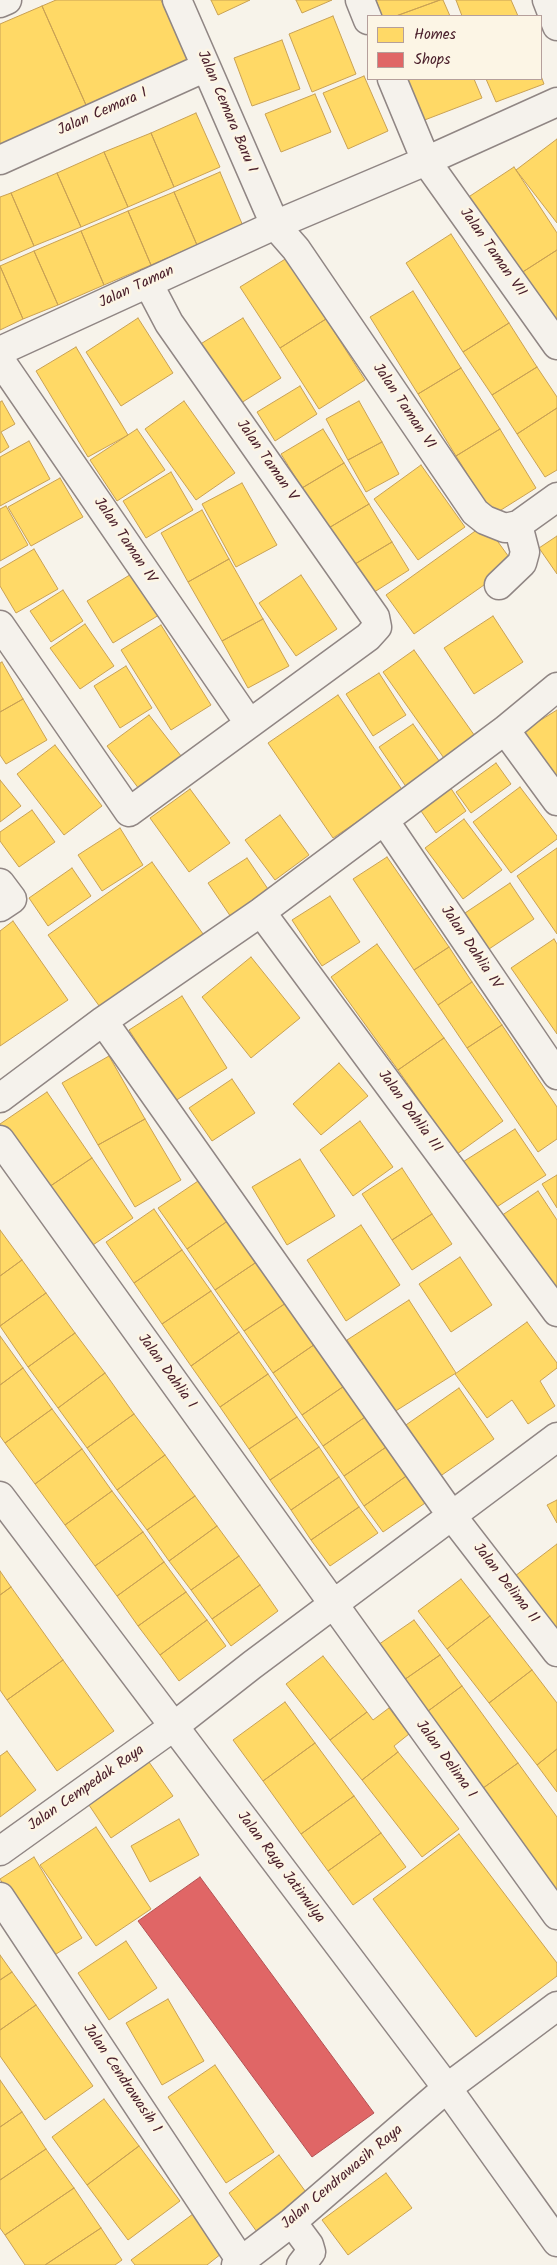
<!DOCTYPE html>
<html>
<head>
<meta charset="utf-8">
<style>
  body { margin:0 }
  #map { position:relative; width:557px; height:2265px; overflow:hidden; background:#f7f3ea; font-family:Kalam,sans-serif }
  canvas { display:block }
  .legend { position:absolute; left:367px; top:15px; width:175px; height:65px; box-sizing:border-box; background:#fcf5e5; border:1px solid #b59f9b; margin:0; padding:6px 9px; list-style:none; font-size:15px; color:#4a1f2b }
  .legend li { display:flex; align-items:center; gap:10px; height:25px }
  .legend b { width:25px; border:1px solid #b59f9b }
</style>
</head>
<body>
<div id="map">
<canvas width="557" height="2265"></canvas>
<ul class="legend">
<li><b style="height:14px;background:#ffd966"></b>Homes</li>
<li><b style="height:14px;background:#e06666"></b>Shops</li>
</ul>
</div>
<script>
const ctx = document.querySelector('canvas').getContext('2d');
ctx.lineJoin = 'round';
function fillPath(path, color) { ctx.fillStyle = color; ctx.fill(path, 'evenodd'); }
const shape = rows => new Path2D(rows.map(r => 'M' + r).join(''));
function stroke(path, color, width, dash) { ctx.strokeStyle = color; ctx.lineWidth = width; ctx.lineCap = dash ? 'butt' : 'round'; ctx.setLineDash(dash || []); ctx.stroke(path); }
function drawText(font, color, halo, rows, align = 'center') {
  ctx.font = font + ' Kalam,sans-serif'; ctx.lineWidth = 5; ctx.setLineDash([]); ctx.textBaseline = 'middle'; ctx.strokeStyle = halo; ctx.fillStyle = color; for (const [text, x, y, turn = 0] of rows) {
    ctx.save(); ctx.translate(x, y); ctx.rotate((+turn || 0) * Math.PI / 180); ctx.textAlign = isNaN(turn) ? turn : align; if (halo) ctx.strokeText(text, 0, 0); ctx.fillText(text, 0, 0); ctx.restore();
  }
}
const homes = shape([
  [56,0,161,0,192,69,90,114,42,6,56,0],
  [211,0,250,0,218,15,211,0],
  [296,0,332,0,302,13,296,0],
  [376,0,440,0,396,16,382,16,376,0],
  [440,0,443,0,450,16,396,16,440,0],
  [456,0,511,0,518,16,462,16,456,0],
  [42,6,90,114,0,150,0,24,42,6],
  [333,16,356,74,312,92,289,34,333,16],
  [282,40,300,89,252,106,234,58,282,40],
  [364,76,388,131,348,149,323,93,364,76],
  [541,76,544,84,496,102,486,79,541,79,541,76],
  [406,79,474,79,482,98,422,121,406,79],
  [315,94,331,132,281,152,265,114,315,94],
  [196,113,220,167,174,187,151,133,196,113],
  [151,133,174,187,128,207,104,152,151,133],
  [557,139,557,223,516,170,557,139],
  [104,152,128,207,81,227,57,173,104,152],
  [514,167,557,233,557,250,518,275,467,198,514,167],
  [220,172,243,226,197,245,174,192,220,172],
  [57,173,81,227,34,246,11,193,57,173],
  [174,192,197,245,151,265,128,211,174,192],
  [11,193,34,246,0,261,0,197,11,193],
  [128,211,151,265,104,285,81,231,128,211],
  [81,231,104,285,58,305,34,251,81,231],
  [451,234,509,323,463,352,406,263,451,234],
  [557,250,557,335,518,275,557,250],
  [34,251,58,305,23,319,0,266,34,251],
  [287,258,326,319,280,348,240,287,287,258],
  [0,266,23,319,0,330,0,266],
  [413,291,461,368,418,394,370,317,413,291],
  [138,318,173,373,121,406,86,352,138,318],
  [243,318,281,378,233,408,194,348,243,318],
  [326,319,365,380,319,409,280,348,326,319],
  [509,323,537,367,492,395,463,352,509,323],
  [76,347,128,435,88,457,36,371,76,347],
  [537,367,557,397,557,408,517,434,492,395,537,367],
  [461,368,500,429,456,456,418,394,461,368],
  [300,386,317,414,275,441,257,412,300,386],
  [2,401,15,424,1,432,9,447,0,453,0,402,2,401],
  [184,401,235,473,196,500,145,429,184,401],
  [359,401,382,442,348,460,326,419,359,401],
  [557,408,557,470,545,477,517,434,557,408],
  [137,429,165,470,117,501,90,460,137,429],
  [323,429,344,463,302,488,281,454,323,429],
  [500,429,536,488,493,515,456,456,500,429],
  [29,441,50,479,0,506,0,457,29,441],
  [382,442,399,474,366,492,348,460,382,442],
  [344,463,369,504,327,529,302,488,344,463],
  [421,465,465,527,418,560,374,499,421,465],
  [171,472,193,510,146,538,123,501,171,472],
  [60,478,83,517,31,546,8,507,60,478],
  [242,483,277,545,236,567,202,504,242,483],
  [369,504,392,542,350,567,327,529,369,504],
  [6,506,28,545,0,561,0,509,6,506],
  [202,510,229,559,188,582,161,533,202,510],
  [485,524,514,564,414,634,386,595,485,524],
  [557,536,557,574,539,548,557,536],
  [392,542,409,570,368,596,350,567,392,542],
  [34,549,58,589,16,613,0,586,0,569,34,549],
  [229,559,263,619,222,641,188,582,229,559],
  [133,573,159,615,113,643,87,601,133,573],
  [301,575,337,629,296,656,259,603,301,575],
  [63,590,83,621,51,642,30,611,63,590],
  [493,616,523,662,474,694,444,648,493,616],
  [263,619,289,666,248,688,222,641,263,619],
  [85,624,114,666,80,689,50,648,85,624],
  [161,625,211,705,171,730,121,650,161,625],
  [414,650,477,739,446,761,383,672,414,650],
  [2,662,23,699,0,712,0,663,2,662],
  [126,666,152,708,120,728,94,686,126,666],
  [379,673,406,715,373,736,346,694,379,673],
  [338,695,403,791,333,838,268,743,338,695],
  [23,699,47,740,6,764,0,755,0,712,23,699],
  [557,710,557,784,523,731,557,710],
  [149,715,185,761,142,793,107,746,149,715],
  [413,724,442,765,407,788,379,747,413,724],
  [55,745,102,806,64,835,17,774,55,745],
  [496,763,511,784,471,813,456,792,496,763],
  [0,780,21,806,0,822,0,780],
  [450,787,466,811,436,833,419,808,450,787],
  [520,787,557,836,557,839,511,873,473,822,520,787],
  [190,789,230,843,189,872,150,818,190,789],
  [32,810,55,842,19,867,0,841,0,832,32,810],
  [280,815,309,855,275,880,245,840,280,815],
  [464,819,502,870,463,899,425,848,464,819],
  [120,828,143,865,102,891,78,855,120,828],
  [557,848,557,934,517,876,557,848],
  [387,857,449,947,414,970,353,879,387,857],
  [247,858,272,895,233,920,208,883,247,858],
  [152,862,208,941,105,1014,48,935,152,862],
  [72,868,91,896,48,926,29,898,72,868],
  [510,883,534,919,486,951,462,915,510,883],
  [330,896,360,942,322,966,292,920,330,896],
  [13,921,68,1000,0,1046,0,931,13,921],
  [554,939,557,944,557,1034,511,968,554,939],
  [377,944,444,1038,398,1070,331,977,377,944],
  [449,947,472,982,438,1005,414,970,449,947],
  [251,957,300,1018,251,1058,202,997,251,957],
  [472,982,502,1025,467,1048,438,1005,472,982],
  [182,996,227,1068,175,1101,129,1030,182,996],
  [502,1025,557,1107,557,1139,538,1152,467,1048,502,1025],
  [444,1038,503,1121,457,1154,398,1070,444,1038],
  [109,1056,145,1119,98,1145,62,1083,109,1056],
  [339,1063,368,1096,321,1135,293,1104,339,1063],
  [232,1079,255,1113,212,1141,189,1108,232,1079],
  [47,1092,92,1158,43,1191,0,1128,0,1124,47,1092],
  [145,1119,181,1180,135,1207,98,1145,145,1119],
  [360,1121,393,1167,353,1196,320,1150,360,1121],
  [515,1129,546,1175,489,1212,458,1165,515,1129],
  [92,1158,133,1218,84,1251,43,1191,92,1158],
  [300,1159,335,1216,287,1245,252,1187,300,1159],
  [402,1168,432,1214,392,1240,362,1194,402,1168],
  [207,1175,235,1216,187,1249,158,1208,207,1175],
  [557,1175,557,1208,542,1184,557,1175],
  [538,1191,557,1220,557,1287,548,1293,498,1218,538,1191],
  [154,1209,182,1250,134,1283,106,1242,154,1209],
  [432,1214,452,1244,412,1270,392,1240,432,1214],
  [235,1216,264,1257,215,1290,187,1249,235,1216],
  [361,1225,400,1285,346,1321,307,1260,361,1225],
  [0,1230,22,1260,0,1276,0,1230],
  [182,1250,211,1291,162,1324,134,1283,182,1250],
  [264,1257,292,1299,244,1331,215,1290,264,1257],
  [460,1257,492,1305,451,1332,419,1284,460,1257],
  [22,1260,46,1293,0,1326,0,1276,22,1260],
  [211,1291,239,1332,191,1366,162,1324,211,1291],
  [46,1293,75,1333,28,1367,0,1326,46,1293],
  [292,1299,321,1340,273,1373,244,1331,292,1299],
  [409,1300,456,1373,394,1412,347,1340,409,1300],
  [527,1322,557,1363,557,1368,540,1381,555,1406,528,1424,512,1400,487,1418,455,1374,527,1322],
  [239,1332,268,1374,220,1407,191,1366,239,1332],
  [75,1333,105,1373,58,1408,28,1367,75,1333],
  [0,1336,23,1368,0,1385,0,1336],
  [321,1340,350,1382,302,1415,273,1373,321,1340],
  [23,1368,52,1409,5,1443,0,1436,0,1385,23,1368],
  [105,1373,134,1414,87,1448,58,1408,105,1373],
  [268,1374,297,1417,249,1449,220,1407,268,1374],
  [350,1382,371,1413,323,1446,302,1415,350,1382],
  [459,1388,494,1439,439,1477,403,1427,459,1388],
  [52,1409,82,1449,35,1484,5,1443,52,1409],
  [371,1413,392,1443,344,1476,323,1446,371,1413],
  [134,1414,165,1455,117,1490,87,1448,134,1414],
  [297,1417,319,1447,270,1480,249,1449,297,1417],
  [392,1443,412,1472,364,1506,344,1476,392,1443],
  [319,1447,339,1477,291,1510,270,1480,319,1447],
  [82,1449,112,1491,65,1525,35,1484,82,1449],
  [165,1455,195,1496,147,1530,117,1490,165,1455],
  [412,1472,431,1499,383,1532,364,1506,412,1472],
  [339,1477,359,1507,311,1540,291,1510,339,1477],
  [112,1491,143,1532,95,1566,65,1525,112,1491],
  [195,1496,217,1526,169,1561,147,1530,195,1496],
  [557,1500,557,1523,547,1505,557,1500],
  [359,1507,378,1533,330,1566,311,1540,359,1507],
  [217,1526,239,1556,191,1590,169,1561,217,1526],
  [143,1532,164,1562,117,1596,95,1566,143,1532],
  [557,1544,557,1628,515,1576,557,1544],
  [239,1556,260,1585,212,1619,191,1590,239,1556],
  [164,1562,186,1592,138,1626,117,1596,164,1562],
  [0,1571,11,1587,0,1595,0,1571],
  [461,1579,490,1616,447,1649,418,1611,461,1579],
  [260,1585,278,1611,231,1646,212,1619,260,1585],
  [11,1587,63,1660,7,1700,0,1690,0,1595,11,1587],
  [186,1592,207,1620,160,1655,138,1626,186,1592],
  [490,1616,532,1670,489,1703,447,1649,490,1616],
  [207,1620,226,1646,179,1681,160,1655,207,1620],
  [414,1620,440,1655,401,1682,375,1647,414,1620],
  [440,1655,462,1686,424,1714,401,1682,440,1655],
  [323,1656,367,1712,330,1740,286,1684,323,1656],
  [63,1660,114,1731,57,1771,7,1700,63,1660],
  [532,1670,557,1703,557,1749,537,1765,489,1703,532,1670],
  [462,1686,518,1763,479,1791,424,1714,462,1686],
  [285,1702,315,1743,263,1781,233,1740,285,1702],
  [389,1708,409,1734,394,1746,398,1752,362,1780,330,1740,367,1712,373,1720,389,1708],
  [315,1743,354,1796,301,1834,263,1781,315,1743],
  [557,1749,557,1792,537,1765,557,1749],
  [7,1751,36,1790,0,1817,0,1756,7,1751],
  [398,1752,459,1829,422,1857,362,1780,398,1752],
  [144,1755,173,1796,111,1838,83,1796,144,1755],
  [518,1763,557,1817,557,1895,479,1791,518,1763],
  [354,1796,381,1833,328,1871,301,1834,354,1796],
  [179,1819,199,1855,150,1882,131,1846,179,1819],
  [96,1827,151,1909,96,1946,40,1865,96,1827],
  [381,1833,406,1867,353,1905,328,1871,381,1833],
  [459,1834,557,1963,557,1976,476,2037,373,1899,459,1834],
  [34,1857,82,1938,48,1959,0,1879,34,1857],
  [126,1941,157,1988,109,2020,78,1973,126,1941],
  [0,1955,12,1972,0,1980,0,1955],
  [12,1972,36,2005,0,2030,0,1980,12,1972],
  [168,1999,204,2061,162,2085,126,2023,168,1999],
  [36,2005,93,2086,45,2120,0,2056,0,2030,36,2005],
  [215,2065,274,2152,226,2183,168,2097,215,2065],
  [0,2080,22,2112,0,2127,0,2080],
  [104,2099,139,2146,87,2185,52,2137,104,2099],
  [22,2112,46,2149,0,2180,0,2127,22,2112],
  [139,2146,180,2201,128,2240,87,2185,139,2146],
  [46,2149,74,2188,5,2235,0,2228,0,2180,46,2149],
  [279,2155,308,2195,257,2232,229,2193,279,2155],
  [386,2173,412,2208,348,2255,322,2220,386,2173],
  [74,2188,101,2228,45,2265,25,2265,5,2235,74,2188],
  [197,2211,226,2250,207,2265,135,2265,131,2260,197,2211],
  [101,2228,122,2260,115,2265,45,2265,101,2228]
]);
fillPath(homes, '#ffd966');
stroke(homes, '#c9a154', 1);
const shops = shape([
  [200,1877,374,2113,312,2157,138,1921,200,1877]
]);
fillPath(shops, '#e06666');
stroke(shops, '#b35154', 1);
const minor = shape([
  [177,0,275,225,296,249,475,512,485,520,505,528,518,525,557,497],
  [360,0,368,20],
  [547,0,557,26],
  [0,3,7,0],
  [392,79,426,161,557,345],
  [0,160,206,67],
  [0,351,275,225,426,161,557,102],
  [0,360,249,723],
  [499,585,522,563,525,552,518,525],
  [0,625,129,812,368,637,377,627,375,617,169,323,148,283],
  [505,730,557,801],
  [384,820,557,1075],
  [0,883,12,899,0,907],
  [261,912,557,1312],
  [103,1021,452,1516,557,1652],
  [0,1098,103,1021,261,912,505,730,557,687],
  [0,1140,557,1915],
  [0,1851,173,1727,252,1665,557,1437],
  [0,1897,241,2261],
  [292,2222,309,2245,311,2252,301,2265],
  [236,2265,292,2222,447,2088,557,2006]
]);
const major = shape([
  [0,1496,447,2088,557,2242]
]);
stroke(minor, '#908684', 31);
stroke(major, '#908684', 31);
stroke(minor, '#f5f2ec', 28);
stroke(major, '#f5f2ec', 28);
drawText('15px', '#4a1f2b', '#fcf5e5', [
  ["Jalan Cemara Baru I",226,112,67],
  ["Jalan Cemara I",103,113,-24],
  ["Jalan Taman VII",492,253,55],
  ["Jalan Taman",137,288,-25],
  ["Jalan Taman VI",403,407,56],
  ["Jalan Taman V",266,461,55],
  ["Jalan Taman IV",124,541,56],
  ["Jalan Dahlia IV",470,948,56],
  ["Jalan Dahlia III",409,1112,54],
  ["Jalan Dahlia I",166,1372,54],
  ["Jalan Delima II",505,1584,52],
  ["Jalan Delima I",445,1760,54],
  ["Jalan Cempedak Raya",87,1789,-35],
  ["Jalan Raya Jatimulya",280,1868,53],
  ["Jalan Cendrawasih 1",121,2079,56],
  ["Jalan Cendrawasih Raya",343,2178,-40]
]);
</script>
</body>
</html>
